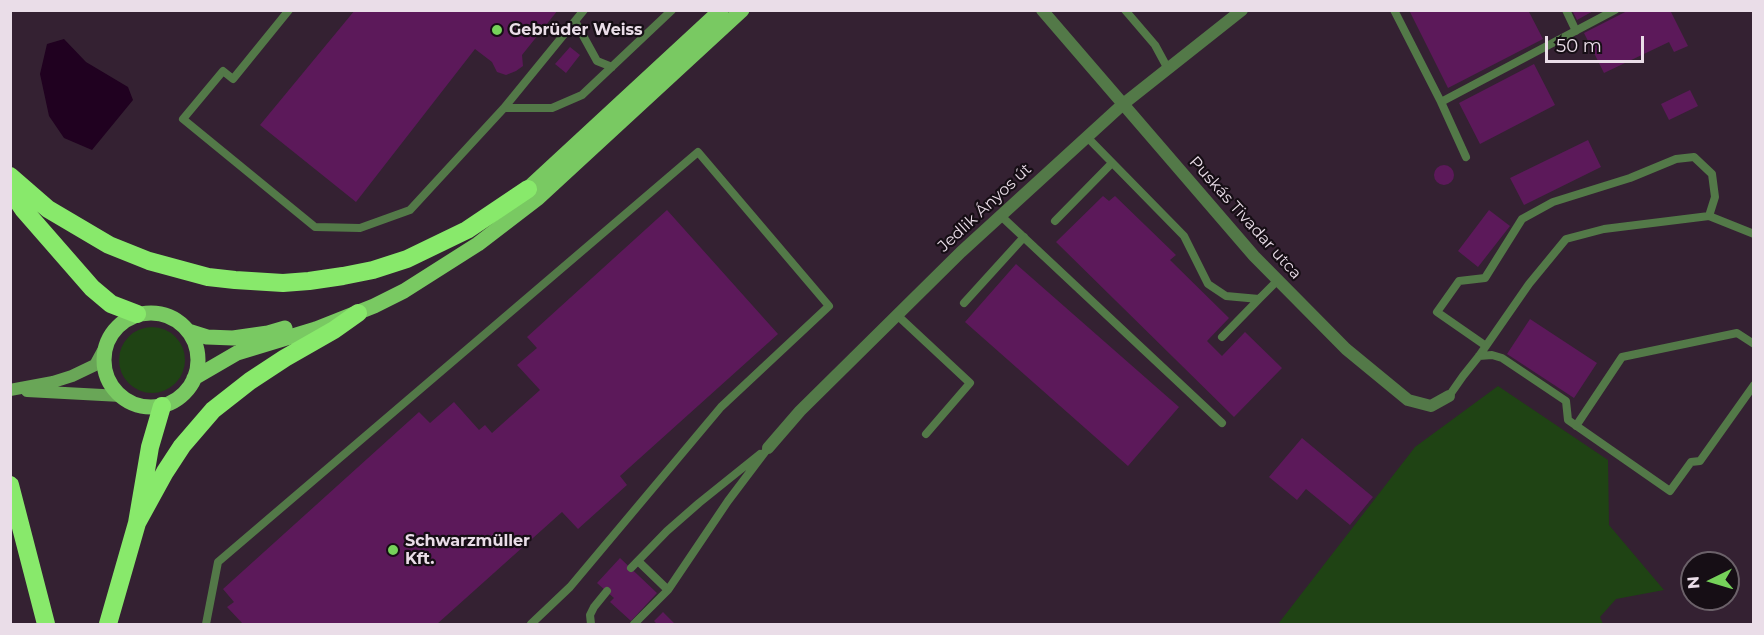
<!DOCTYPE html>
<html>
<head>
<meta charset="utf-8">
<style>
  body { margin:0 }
  #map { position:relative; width:1764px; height:635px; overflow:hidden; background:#342132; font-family:Montserrat,sans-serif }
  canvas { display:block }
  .frame { position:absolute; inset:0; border:12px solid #eadde8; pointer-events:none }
  .north { position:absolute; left:1680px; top:551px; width:60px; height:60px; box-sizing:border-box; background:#160e15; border:2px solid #6b6169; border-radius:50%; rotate:265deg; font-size:16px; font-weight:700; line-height:24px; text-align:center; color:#eadde8 }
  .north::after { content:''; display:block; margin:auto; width:21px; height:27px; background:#76d25a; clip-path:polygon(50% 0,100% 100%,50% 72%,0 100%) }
  .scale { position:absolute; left:1545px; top:36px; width:99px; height:27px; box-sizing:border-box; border:3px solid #eadde8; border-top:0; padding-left:8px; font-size:18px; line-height:21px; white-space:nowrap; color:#eadde8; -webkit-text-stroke:4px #160e15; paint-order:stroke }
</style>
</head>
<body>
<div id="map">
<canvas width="1764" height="635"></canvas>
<div class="frame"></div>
<div class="north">N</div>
<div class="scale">50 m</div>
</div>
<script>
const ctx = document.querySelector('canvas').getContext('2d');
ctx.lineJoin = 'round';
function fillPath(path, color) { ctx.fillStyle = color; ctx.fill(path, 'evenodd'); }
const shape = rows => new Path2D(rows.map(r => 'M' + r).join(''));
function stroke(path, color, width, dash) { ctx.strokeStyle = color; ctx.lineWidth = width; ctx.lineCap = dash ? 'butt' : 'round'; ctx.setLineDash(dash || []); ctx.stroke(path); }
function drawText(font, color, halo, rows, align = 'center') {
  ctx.font = font + ' Montserrat,sans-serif'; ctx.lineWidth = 4.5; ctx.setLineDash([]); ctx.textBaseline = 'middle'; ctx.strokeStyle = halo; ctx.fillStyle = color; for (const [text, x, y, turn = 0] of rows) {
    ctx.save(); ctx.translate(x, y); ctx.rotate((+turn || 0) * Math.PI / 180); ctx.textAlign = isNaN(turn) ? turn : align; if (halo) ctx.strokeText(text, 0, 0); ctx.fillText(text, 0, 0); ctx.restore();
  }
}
fillPath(shape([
  '119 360a33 33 0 1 1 66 0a33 33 0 1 1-66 0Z',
  [1498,386,1608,460,1609,525,1664,590,1616,599,1600,617,1603,624,1278,624,1415,447]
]), '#1f4314');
fillPath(shape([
  [64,39,86,62,128,87,133,100,92,150,64,138,49,116,40,74,47,44]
]), '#200120');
fillPath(shape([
  [355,10,558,10,522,55,523,66,516,71,506,75,497,72,492,62,475,49,356,202,260,125],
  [1409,10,1528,10,1543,39,1448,88],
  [1572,10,1595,10,1577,20],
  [1629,10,1670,10,1688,46,1674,52,1669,42,1604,73,1584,33],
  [570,47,580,55,566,73,555,64],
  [1534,64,1555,105,1480,144,1459,103],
  [1690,90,1698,106,1669,120,1661,104],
  [1588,140,1601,167,1524,205,1510,178],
  '1434 175a10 10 0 1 1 20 0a10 10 0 1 1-20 0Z',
  [1103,196,1109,201,1115,196,1176,255,1170,260,1229,318,1207,341,1222,356,1245,332,1282,368,1234,417,1056,242],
  [667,210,778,334,620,476,627,485,578,529,562,512,437,624,243,624,227,607,234,602,223,589,419,412,430,423,454,402,479,430,485,425,492,433,540,390,517,365,537,348,527,337],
  [1489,210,1510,226,1478,267,1458,251],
  [1016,264,1179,407,1128,466,965,322],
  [1530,319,1597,363,1574,398,1507,354],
  [1302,438,1373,497,1350,525,1306,489,1297,500,1269,477],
  [620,558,657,593,631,621,610,602,614,598,597,583],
  [663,612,675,624,657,624,654,621]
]), '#5c195a');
stroke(shape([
  [289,10,233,79,223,71,183,119,315,227,360,228,410,210,504,108,552,108,582,95,672,10],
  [584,10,575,21,597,61,612,67],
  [1125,10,1155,45,1168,69],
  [1394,10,1441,102,1615,10],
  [1566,10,1576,31],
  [1441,102,1466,157],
  [504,108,575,21],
  [1087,137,1184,236,1208,284,1226,296,1259,299,1278,280],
  [1001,216,1222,423],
  [1055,221,1112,163],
  [964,303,1024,237],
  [897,315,970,383,926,434],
  [1222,337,1259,299],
  [1486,346,1437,312,1459,281,1485,278,1522,219,1553,202,1630,178,1676,159,1694,157,1712,174,1715,197,1709,216],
  [1479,356,1492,355,1502,358,1566,401,1568,420,1670,491,1691,462,1700,461,1754,385],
  [1449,396,1463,376,1479,356,1529,284,1566,239,1604,229,1709,216,1754,234],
  [1576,426,1622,357,1737,333,1754,344],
  [638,561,668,590],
  [631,568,667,531,699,503,760,454],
  [206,624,218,562,698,152,829,306,721,407,570,587,531,624],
  [591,624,590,615,594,607,607,591],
  [634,624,668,590,728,501,768,448]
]), '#537948', 8);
stroke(shape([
  [1042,10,1254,256,1346,349,1408,400,1431,406,1449,396],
  [768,448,800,411,961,252,1122,105,1242,10]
]), '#537948', 12);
stroke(shape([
  [10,390,53,382,72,376,95,365,107,343],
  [27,391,121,396]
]), '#69a657', 12);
stroke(shape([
  [521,195,721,10],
  '104 360a47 47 0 1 1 94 0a47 47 0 1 1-94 0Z',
  [188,331,207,337,233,338,268,333,285,328],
  [194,378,237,353,316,329,374,306,404,291,478,244,538,198,742,10]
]), '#79c962', 15);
stroke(shape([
  [10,176,48,209,109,245,149,261,208,277,235,280,283,283,309,281,343,276,373,270,407,259,467,230,528,189],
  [10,190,23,209,92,288,111,304,137,314],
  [10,485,46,624],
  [137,523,165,472,182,446,213,410,250,381,285,358,334,330,358,313],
  [108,624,137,523,150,447,162,406]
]), '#88e96b', 18);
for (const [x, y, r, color] of [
  [497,30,6,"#76d25a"],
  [393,550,6,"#76d25a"]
]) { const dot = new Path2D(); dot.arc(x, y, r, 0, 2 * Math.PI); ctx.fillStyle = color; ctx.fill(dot); stroke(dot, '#160e15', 2); }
drawText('bold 16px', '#eadde8', '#160e15', [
  ["Gebrüder Weiss",509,30],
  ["Schwarzmüller",405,541],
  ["Kft.",405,559]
], 'left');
drawText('16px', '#eadde8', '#160e15', [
  ["Jedlik Ányos út",985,208,-43],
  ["Puskás Tivadar utca",1245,218,48]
]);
</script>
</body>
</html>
